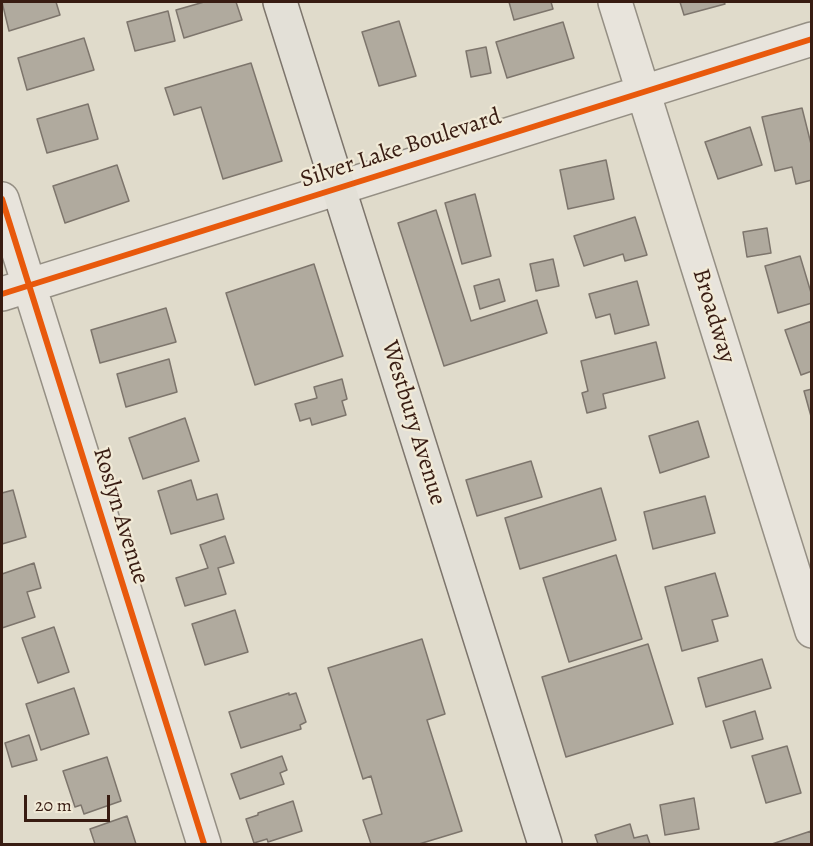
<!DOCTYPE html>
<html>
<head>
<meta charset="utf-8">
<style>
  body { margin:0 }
  #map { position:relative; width:813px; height:846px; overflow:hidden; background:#e0dbcb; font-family:Alegreya,serif }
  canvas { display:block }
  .frame { position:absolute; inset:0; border:3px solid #381c12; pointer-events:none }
  .scale { position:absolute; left:24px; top:795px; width:86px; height:27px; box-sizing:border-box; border:3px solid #381c12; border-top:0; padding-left:8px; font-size:18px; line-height:21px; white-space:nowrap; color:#381c12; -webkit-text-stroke:4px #f1ead7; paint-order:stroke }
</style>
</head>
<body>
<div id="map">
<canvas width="813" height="846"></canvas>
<div class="frame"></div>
<div class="scale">20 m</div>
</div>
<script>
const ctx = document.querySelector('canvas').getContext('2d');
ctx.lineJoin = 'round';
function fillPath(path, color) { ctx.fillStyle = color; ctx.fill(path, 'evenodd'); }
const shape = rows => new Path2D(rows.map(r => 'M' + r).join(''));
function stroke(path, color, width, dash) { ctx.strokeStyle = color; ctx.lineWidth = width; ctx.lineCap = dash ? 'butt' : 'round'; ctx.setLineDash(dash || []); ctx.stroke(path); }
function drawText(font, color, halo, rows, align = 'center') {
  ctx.font = font + ' Alegreya,serif'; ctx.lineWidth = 4.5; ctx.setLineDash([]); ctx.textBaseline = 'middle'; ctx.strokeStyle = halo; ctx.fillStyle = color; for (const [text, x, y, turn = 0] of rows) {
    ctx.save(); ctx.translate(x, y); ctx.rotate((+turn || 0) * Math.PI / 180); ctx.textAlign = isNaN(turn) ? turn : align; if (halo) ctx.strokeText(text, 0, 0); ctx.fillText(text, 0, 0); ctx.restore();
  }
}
const building = shape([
  [2,2,56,2,60,15,9,31,2,2],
  [204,2,236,2,242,20,184,38,176,10,204,2],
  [509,2,551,2,553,9,514,20,509,2],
  [680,2,724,2,725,4,684,15,680,2],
  [168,11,175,41,135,51,127,22,168,11],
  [399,21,416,76,379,86,362,32,399,21],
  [563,22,574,58,507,78,496,42,563,22],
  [84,38,94,70,27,90,18,58,84,38],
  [486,47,491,73,471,77,466,51,486,47],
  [251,63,282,161,223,179,201,107,174,115,165,88,251,63],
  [88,104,98,139,47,153,37,119,88,104],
  [802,108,812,148,812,180,796,184,792,167,775,171,762,117,802,108],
  [750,127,762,165,718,179,705,142,750,127],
  [606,160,614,199,568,209,560,170,606,160],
  [117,165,129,201,65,223,53,186,117,165],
  [475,194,491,256,462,264,445,203,475,194],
  [436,210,471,321,537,300,547,333,444,366,398,223,436,210],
  [635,217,647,255,625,261,623,254,584,266,574,236,635,217],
  [767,228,771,253,747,257,743,232,767,228],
  [800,256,812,296,812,303,778,313,765,266,800,256],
  [553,259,559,286,536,291,530,264,553,259],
  [314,264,343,356,255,385,226,293,314,264],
  [499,279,505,301,480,309,474,286,499,279],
  [637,281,649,325,615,334,610,314,596,318,589,294,637,281],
  [166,308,176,342,100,363,91,330,166,308],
  [812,321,812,371,801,375,785,330,812,321],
  [656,342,665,378,603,394,606,408,587,413,582,393,588,391,581,361,656,342],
  [169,359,177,392,126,407,117,374,169,359],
  [342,379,347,399,342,401,346,415,312,425,310,418,300,421,295,404,317,398,314,387,342,379],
  [812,389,812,420,804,391,812,389],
  [185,418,199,461,143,479,129,438,185,418],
  [698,421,709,457,660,473,649,436,698,421],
  [531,461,542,497,477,516,466,480,531,461],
  [191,480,197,500,217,494,224,519,171,534,158,491,191,480],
  [601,488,616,540,520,569,505,518,601,488],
  [13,490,26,537,2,544,2,493,13,490],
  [705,496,715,533,653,549,644,512,705,496],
  [225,536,234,563,218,568,226,594,185,606,176,578,208,568,200,545,225,536],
  [616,555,642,639,569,662,543,578,616,555],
  [34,563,41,588,27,592,35,617,2,628,2,574,34,563],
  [715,573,728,616,712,620,718,641,682,651,665,587,715,573],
  [235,610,248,652,205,665,192,624,235,610],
  [54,627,69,672,38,683,22,638,54,627],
  [422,639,445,714,427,720,462,831,419,844,371,844,363,820,382,814,371,776,363,779,328,668,422,639],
  [648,644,673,724,566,757,542,677,648,644],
  [762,659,771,688,706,707,698,678,762,659],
  [74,688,89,734,41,750,26,704,74,688],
  [289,693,289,695,296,693,306,722,300,725,301,729,241,748,229,712,289,693],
  [755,711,763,739,731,748,723,721,755,711],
  [29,735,37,760,12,767,5,743,29,735],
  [787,746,801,793,766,803,752,756,787,746],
  [282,756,287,770,280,773,284,784,240,799,231,774,282,756],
  [107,757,121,801,84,814,81,805,75,807,63,771,107,757],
  [694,798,699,829,665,835,660,805,694,798],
  [293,801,302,831,268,842,267,839,254,843,246,819,258,815,258,813,293,801],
  [127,816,136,844,95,844,90,829,127,816],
  [630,824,634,838,647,835,650,844,598,844,595,835,630,824],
  [811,831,812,844,772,844,811,831]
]);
fillPath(building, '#b0aa9e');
stroke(building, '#7d756c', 1.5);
const minor = shape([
  [615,2,812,631],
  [2,199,204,844],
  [2,294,812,39]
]);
const major = shape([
  [280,2,545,844]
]);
stroke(minor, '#958f84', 36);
stroke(major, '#7d756c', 36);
stroke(minor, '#e8e4dc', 33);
stroke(major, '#e3e0d7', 33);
stroke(shape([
  [2,199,204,844],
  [2,294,812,39]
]), '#e8590c', 6);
drawText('24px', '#381c12', '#f1ead7', [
  ["Silver Lake Boulevard",401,149,-18],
  ["Broadway",713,316,73],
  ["Westbury Avenue",413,423,73],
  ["Roslyn Avenue",120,516,73]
]);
</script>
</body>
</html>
